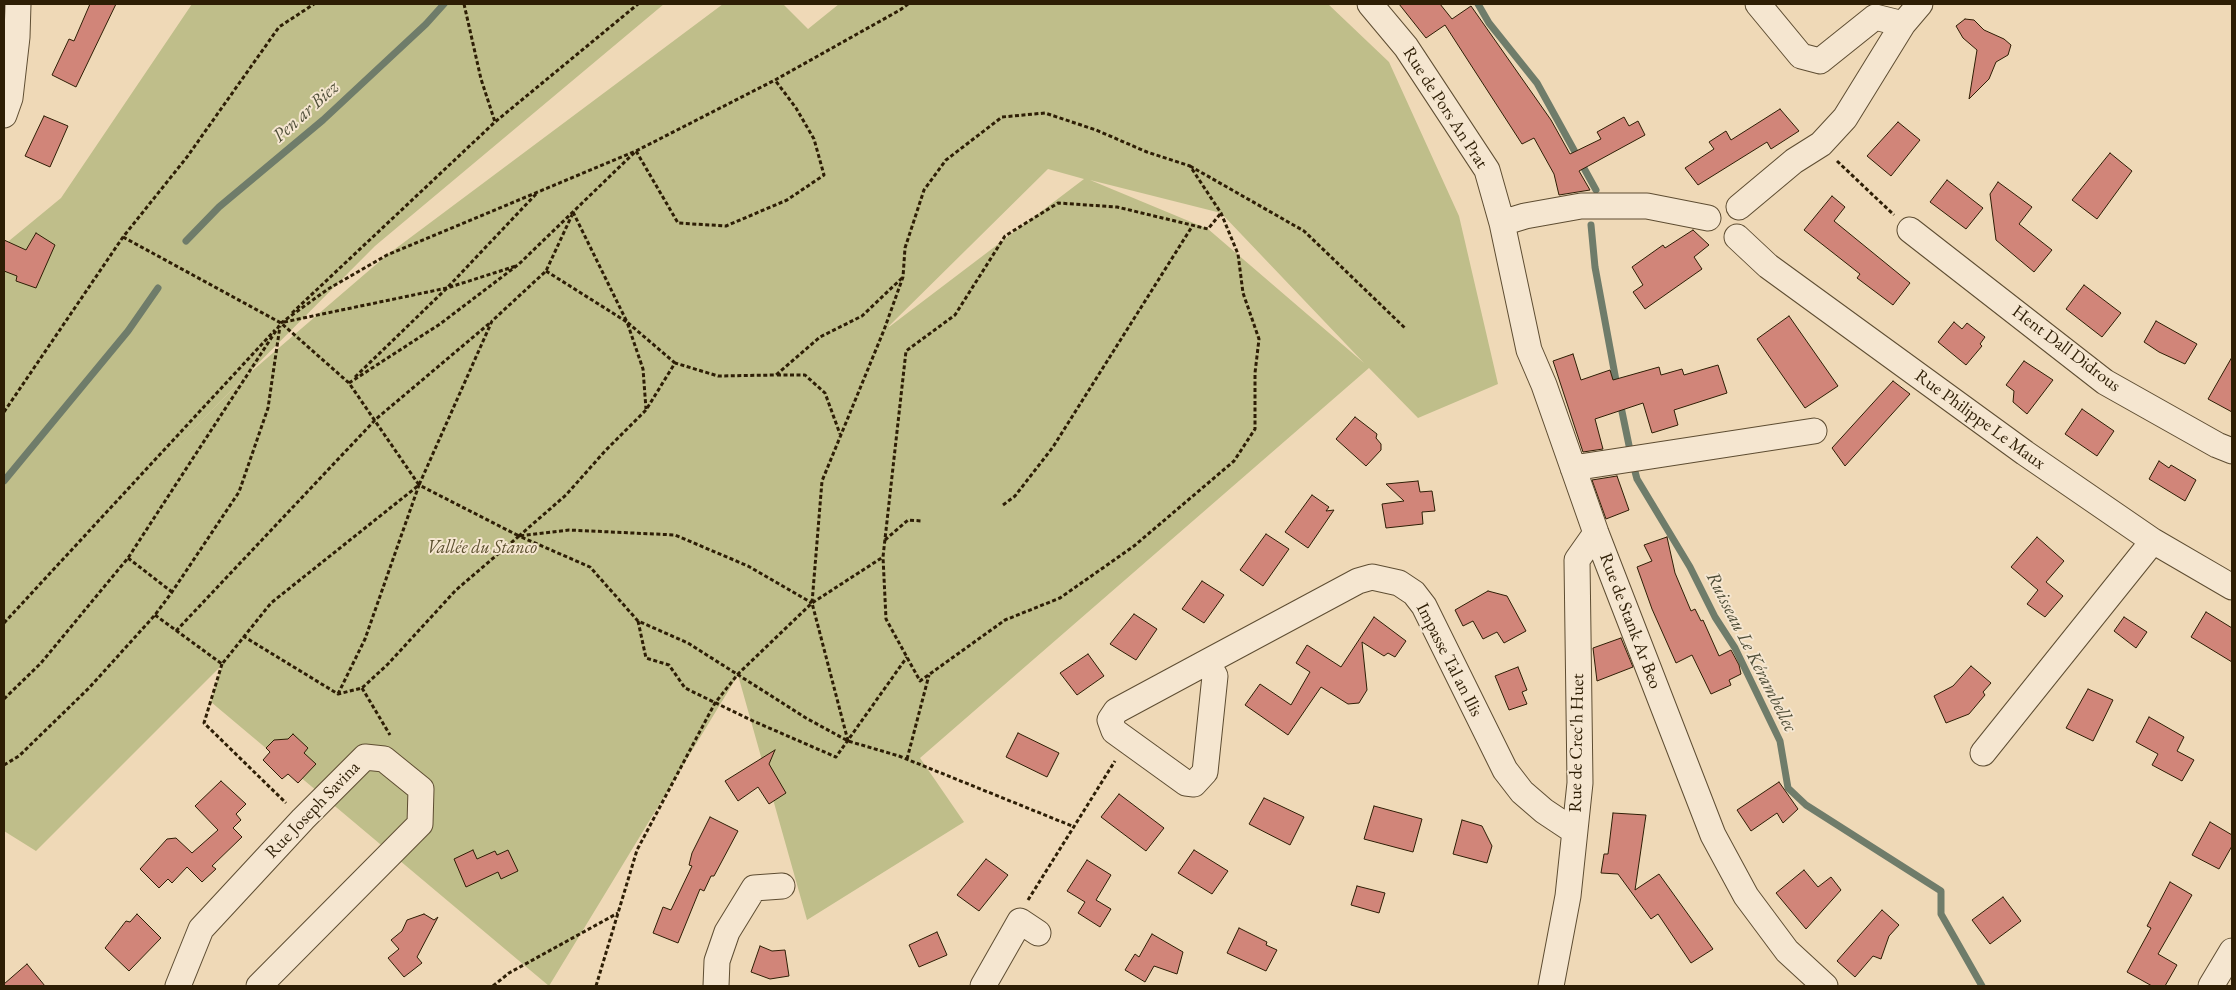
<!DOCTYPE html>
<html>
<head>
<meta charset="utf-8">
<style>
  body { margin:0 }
  #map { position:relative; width:2236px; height:990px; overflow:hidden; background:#efd9b7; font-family:"EB Garamond",serif }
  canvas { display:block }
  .frame { position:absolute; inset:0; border:5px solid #2e1e05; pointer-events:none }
</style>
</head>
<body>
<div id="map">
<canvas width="2236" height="990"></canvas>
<div class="frame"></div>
</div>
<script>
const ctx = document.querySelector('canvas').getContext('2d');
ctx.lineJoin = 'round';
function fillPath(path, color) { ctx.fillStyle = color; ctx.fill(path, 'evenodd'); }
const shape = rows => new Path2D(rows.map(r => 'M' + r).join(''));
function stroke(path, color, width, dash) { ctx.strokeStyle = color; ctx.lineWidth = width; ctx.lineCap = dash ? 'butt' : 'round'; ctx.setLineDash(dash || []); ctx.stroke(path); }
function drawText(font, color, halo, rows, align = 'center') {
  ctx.font = font + ' "EB Garamond",serif'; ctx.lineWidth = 4; ctx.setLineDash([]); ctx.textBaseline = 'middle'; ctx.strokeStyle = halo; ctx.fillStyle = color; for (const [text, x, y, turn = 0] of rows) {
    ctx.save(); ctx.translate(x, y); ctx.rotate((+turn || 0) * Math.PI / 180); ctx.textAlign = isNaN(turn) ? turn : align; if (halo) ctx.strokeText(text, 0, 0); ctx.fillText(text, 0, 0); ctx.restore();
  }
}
fillPath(shape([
  [192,4,664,4,375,246,163,459,245,377,387,255,723,4,783,4,808,29,839,4,1328,4,1389,62,1459,216,1498,384,1418,418,1369,368,920,758,964,822,807,920,738,675,549,986,211,702,222,665,36,851,4,831,4,245,61,198],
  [1048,169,1084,179,889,327,889,326],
  [1090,180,1221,213,1364,363,1208,229]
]), '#bfbe8a');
stroke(shape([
  [1478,4,1489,23,1537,83,1596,190],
  [1591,225,1595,267,1617,386],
  [186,241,219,207,323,120,426,24,444,4],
  [1620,402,1631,455],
  [1633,464,1637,479,1690,567,1715,617,1735,648,1780,741,1788,788,1806,805,1941,891,1941,914,1982,986],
  [4,481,128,331,158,288]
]), '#6f7c6a', 7);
const building = shape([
  [90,4,116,4,76,87,52,75,69,39,74,41,90,4],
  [1399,4,1440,4,1452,19,1471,6,1551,120,1570,154,1601,139,1597,132,1624,117,1629,126,1638,121,1645,135,1579,171,1590,190,1559,195,1554,174,1534,138,1522,144,1445,25,1426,38,1399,4],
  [1965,19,1974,20,1984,30,2004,39,2011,45,2008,55,1996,62,1989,79,1969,99,1977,50,1963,38,1956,26,1965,19],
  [1780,109,1799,131,1771,149,1767,142,1698,185,1685,168,1714,149,1709,142,1726,131,1731,140,1780,109],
  [44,116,68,126,50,167,25,156,44,116],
  [1898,122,1920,140,1891,176,1867,156,1898,122],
  [2110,153,2132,171,2097,219,2072,200,2110,153],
  [1947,180,1983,208,1966,229,1930,202,1947,180],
  [1998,182,2032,207,2019,224,2052,250,2034,272,1996,240,1990,194,1998,182],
  [1832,196,1845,207,1834,221,1910,283,1893,305,1857,278,1860,274,1804,230,1832,196],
  [1693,230,1709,245,1694,257,1702,269,1645,309,1633,292,1643,285,1632,267,1663,245,1665,248,1693,230],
  [36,233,55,245,36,288,16,281,17,276,4,271,4,240,26,250,36,233],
  [2084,285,2121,313,2102,337,2066,309,2084,285],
  [1789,316,1838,386,1805,408,1757,339,1789,316],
  [2156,321,2197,344,2185,364,2159,352,2144,342,2156,321],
  [1954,322,1962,329,1967,323,1985,337,1980,344,1982,346,1966,365,1938,342,1954,322],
  [1573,354,1581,380,1610,370,1613,380,1659,367,1661,375,1682,369,1684,375,1718,365,1727,393,1674,410,1678,425,1652,433,1643,403,1595,419,1603,449,1583,452,1553,361,1573,354],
  [2232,357,2232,412,2208,399,2232,357],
  [2024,361,2053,380,2027,414,2013,402,2014,391,2006,385,2024,361],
  [1893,381,1910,394,1845,466,1832,448,1893,381],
  [2082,409,2114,431,2097,456,2065,434,2082,409],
  [1355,417,1377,434,1376,438,1381,444,1381,450,1366,466,1336,439,1355,417],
  [2159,461,2169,468,2171,465,2196,480,2185,501,2149,479,2159,461],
  [1617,476,1629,510,1606,519,1592,480,1617,476],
  [1418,481,1420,492,1432,491,1435,511,1422,512,1423,524,1386,528,1382,504,1404,501,1386,484,1418,481],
  [1312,495,1329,507,1326,511,1334,510,1308,548,1285,532,1312,495],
  [1266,534,1289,549,1263,586,1240,570,1266,534],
  [1667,537,1675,573,1691,611,1695,609,1701,621,1703,620,1719,656,1731,650,1739,665,1741,674,1729,680,1731,685,1711,694,1692,655,1676,663,1652,609,1637,567,1652,561,1644,545,1667,537],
  [2037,537,2064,561,2046,582,2063,596,2045,617,2027,604,2038,590,2011,567,2037,537],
  [1202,581,1224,595,1204,623,1182,609,1202,581],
  [1488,591,1507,596,1526,631,1504,643,1497,632,1483,639,1473,621,1463,626,1455,610,1488,591],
  [2206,612,2232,628,2232,662,2191,637,2206,612],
  [1134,614,1157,629,1136,660,1110,644,1134,614],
  [1374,617,1406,641,1395,657,1388,653,1384,656,1362,642,1367,690,1359,703,1348,704,1321,687,1288,735,1245,705,1260,684,1291,705,1310,672,1296,663,1307,645,1341,667,1374,617],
  [2124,617,2147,632,2136,648,2114,631,2124,617],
  [1621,638,1633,667,1597,681,1593,648,1621,638],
  [1088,654,1104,676,1077,695,1060,673,1088,654],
  [1971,666,1991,683,1983,692,1985,695,1969,714,1946,723,1934,696,1953,686,1971,666],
  [1518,667,1527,690,1522,692,1527,704,1509,710,1495,676,1518,667],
  [2088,689,2113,700,2093,741,2066,728,2088,689],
  [2149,717,2184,737,2177,751,2194,760,2182,781,2152,765,2158,754,2136,742,2149,717],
  [1018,733,1059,753,1047,777,1006,757,1018,733],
  [293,734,308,748,304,753,316,764,298,783,288,774,282,779,263,760,270,752,266,748,274,740,288,739,293,734],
  [775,750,769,764,786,793,769,804,758,787,738,801,725,781,775,750],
  [221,781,246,804,236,814,241,820,233,828,242,837,212,866,216,869,202,882,187,867,172,883,168,879,159,888,140,869,167,839,176,838,192,853,218,830,195,806,221,781],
  [1779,782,1798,809,1783,823,1777,813,1751,831,1737,810,1779,782],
  [1119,794,1164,828,1146,851,1101,817,1119,794],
  [1264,798,1304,817,1290,845,1249,824,1264,798],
  [1374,806,1422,819,1413,852,1364,839,1374,806],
  [1613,813,1646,815,1635,890,1659,874,1713,949,1691,963,1658,914,1651,919,1618,874,1601,873,1604,854,1608,854,1613,813],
  [710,817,738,831,714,876,711,876,704,891,700,889,678,943,653,933,663,907,671,910,692,866,689,865,692,853,710,817],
  [1462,820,1482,826,1492,846,1487,863,1453,854,1462,820],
  [2210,822,2232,835,2232,846,2219,869,2192,855,2210,822],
  [473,850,477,859,495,851,497,855,508,850,518,871,501,879,498,872,466,887,454,859,473,850],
  [1194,850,1228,871,1212,894,1178,873,1194,850],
  [986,859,1008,875,979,911,957,895,986,859],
  [1087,860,1111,875,1096,900,1111,909,1100,927,1078,913,1085,902,1067,891,1087,860],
  [1804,870,1818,887,1831,877,1841,890,1806,929,1776,893,1804,870],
  [2170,882,2192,895,2158,954,2177,965,2165,986,2152,986,2127,972,2151,928,2147,926,2170,882],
  [1357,886,1385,893,1379,913,1351,905,1357,886],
  [2003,897,2021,921,1990,944,1972,920,2003,897],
  [1882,910,1899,925,1889,936,1881,959,1873,956,1855,977,1837,961,1882,910],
  [137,914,161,938,129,971,105,948,126,921,130,922,137,914],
  [424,914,434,920,438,917,417,957,422,963,404,977,388,958,399,949,391,940,402,931,407,920,424,914],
  [1239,928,1267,942,1266,945,1277,950,1266,971,1227,953,1239,928],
  [937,932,947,955,919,967,909,945,937,932],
  [1152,934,1183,952,1177,974,1154,966,1145,982,1125,970,1135,954,1139,957,1152,934],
  [760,946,772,951,785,950,789,976,770,979,751,972,760,946],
  [27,964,45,986,4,986,4,984,27,964]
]);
fillPath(building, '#d18579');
stroke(building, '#2e1e05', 1);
const minor = shape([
  [1370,4,1406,47,1487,170,1502,223,1529,350,1544,385,1596,533,1713,835,1746,896,1787,951,1825,986],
  [1758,4,1801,56,1820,61,1875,17,1903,24],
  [4,115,10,98,17,37,18,4],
  [1739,207,1794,161,1821,144,1845,118,1903,24,1920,4],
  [1502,223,1525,216,1581,206,1647,206,1708,218],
  [1910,230,2105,382,2217,445,2232,451],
  [1737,237,1768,266,2025,453,2153,541,2232,587],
  [1573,468,1814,431],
  [1207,662,1215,676,1205,772,1194,784,1186,783,1114,731,1110,720,1116,711,1207,662,1358,581,1372,577,1399,583,1414,593,1424,606,1505,770,1522,792,1544,811,1574,831],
  [1983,753,2153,541],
  [178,986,201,929,303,819,365,757,384,759,421,789,420,824,259,986],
  [716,986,717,961,727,932,754,888,782,886],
  [983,986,1020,921,1038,933],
  [1551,986,1568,896,1580,783,1577,560,1596,533],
  [2211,986,2232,951]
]);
stroke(minor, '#5e4d32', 27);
stroke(shape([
  [464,4,481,79,495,122],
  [1837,161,1894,215],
  [1190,166,1304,231,1406,329],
  [573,212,627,322,675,363],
  [123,237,281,323,349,383,419,485],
  [546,271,627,322,643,369,646,409],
  [902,278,862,316,820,337,776,375,718,376,675,363,646,410,605,451,566,495,519,536,590,567,638,621,688,643,806,718,848,741,899,756,1072,826],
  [292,313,495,122,638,4],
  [284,322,447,288,516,266],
  [777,375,805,375,825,393,840,434],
  [355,377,447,288,537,193],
  [349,383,440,324,519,264,636,151,775,80,900,10,908,4],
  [4,412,123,237,187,157,279,27,314,4],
  [1003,505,1015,496,1053,447,1193,225],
  [885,540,908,520,922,521],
  [128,558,172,592],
  [155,615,222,664,271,603,419,485,492,321,546,271,572,215],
  [638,621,646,658,669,665,685,688,753,721,836,757,907,657],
  [4,623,275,330],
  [176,631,376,419,491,322],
  [243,636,338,694,362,688,388,664,456,590,519,536],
  [222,664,204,723,286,803],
  [362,688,390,735],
  [338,694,365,639,419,485,519,536,569,530,675,535,748,566,812,603],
  [4,699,41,663,128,558,281,323,328,289,387,255,636,151,678,223,726,226,787,200,824,175,814,139,796,108,775,80],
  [848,741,812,603,822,481,884,330,903,277,905,248,924,190,946,160,1002,117,1045,113,1096,130,1147,152,1190,166,1221,213,1238,254,1243,293,1259,339,1255,373,1255,429,1234,461,1134,546,1060,598,1005,620,920,681,886,619,883,557],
  [907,759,929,675],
  [4,765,19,756,89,688,155,615,172,592,239,492,268,408,280,326],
  [1028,900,1115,761],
  [493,986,509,973,618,913],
  [596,986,637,850,715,703,738,674,812,603,883,557,906,351,955,315,1005,236,1058,203,1117,207,1208,229,1221,213]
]), '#2e1e05', 3, [4, 2.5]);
stroke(minor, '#f5e6d0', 25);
drawText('18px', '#2e1e05', '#f5e6d0', [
  ["Rue de Pors An Prat",1445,108,57],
  ["Hent Dall Didrous",2066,349,37],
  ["Rue Philippe Le Maux",1980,420,36],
  ["Rue de Stank Ar Beo",1630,621,69],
  ["Impasse Tal an Ilis",1449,660,63],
  ["Rue de Crec'h Huet",1577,743,-89],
  ["Rue Joseph Savina",313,810,-46]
]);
drawText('italic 18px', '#5a4e2d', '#f5e6d0', [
  ["Vallée du Stanco",482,548]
]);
drawText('italic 19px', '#4e4d37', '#f5e6d0', [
  ["Pen ar Biez",306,112,-42],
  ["Ruisseau Le Kérambellec",1751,652,63]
]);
</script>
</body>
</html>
